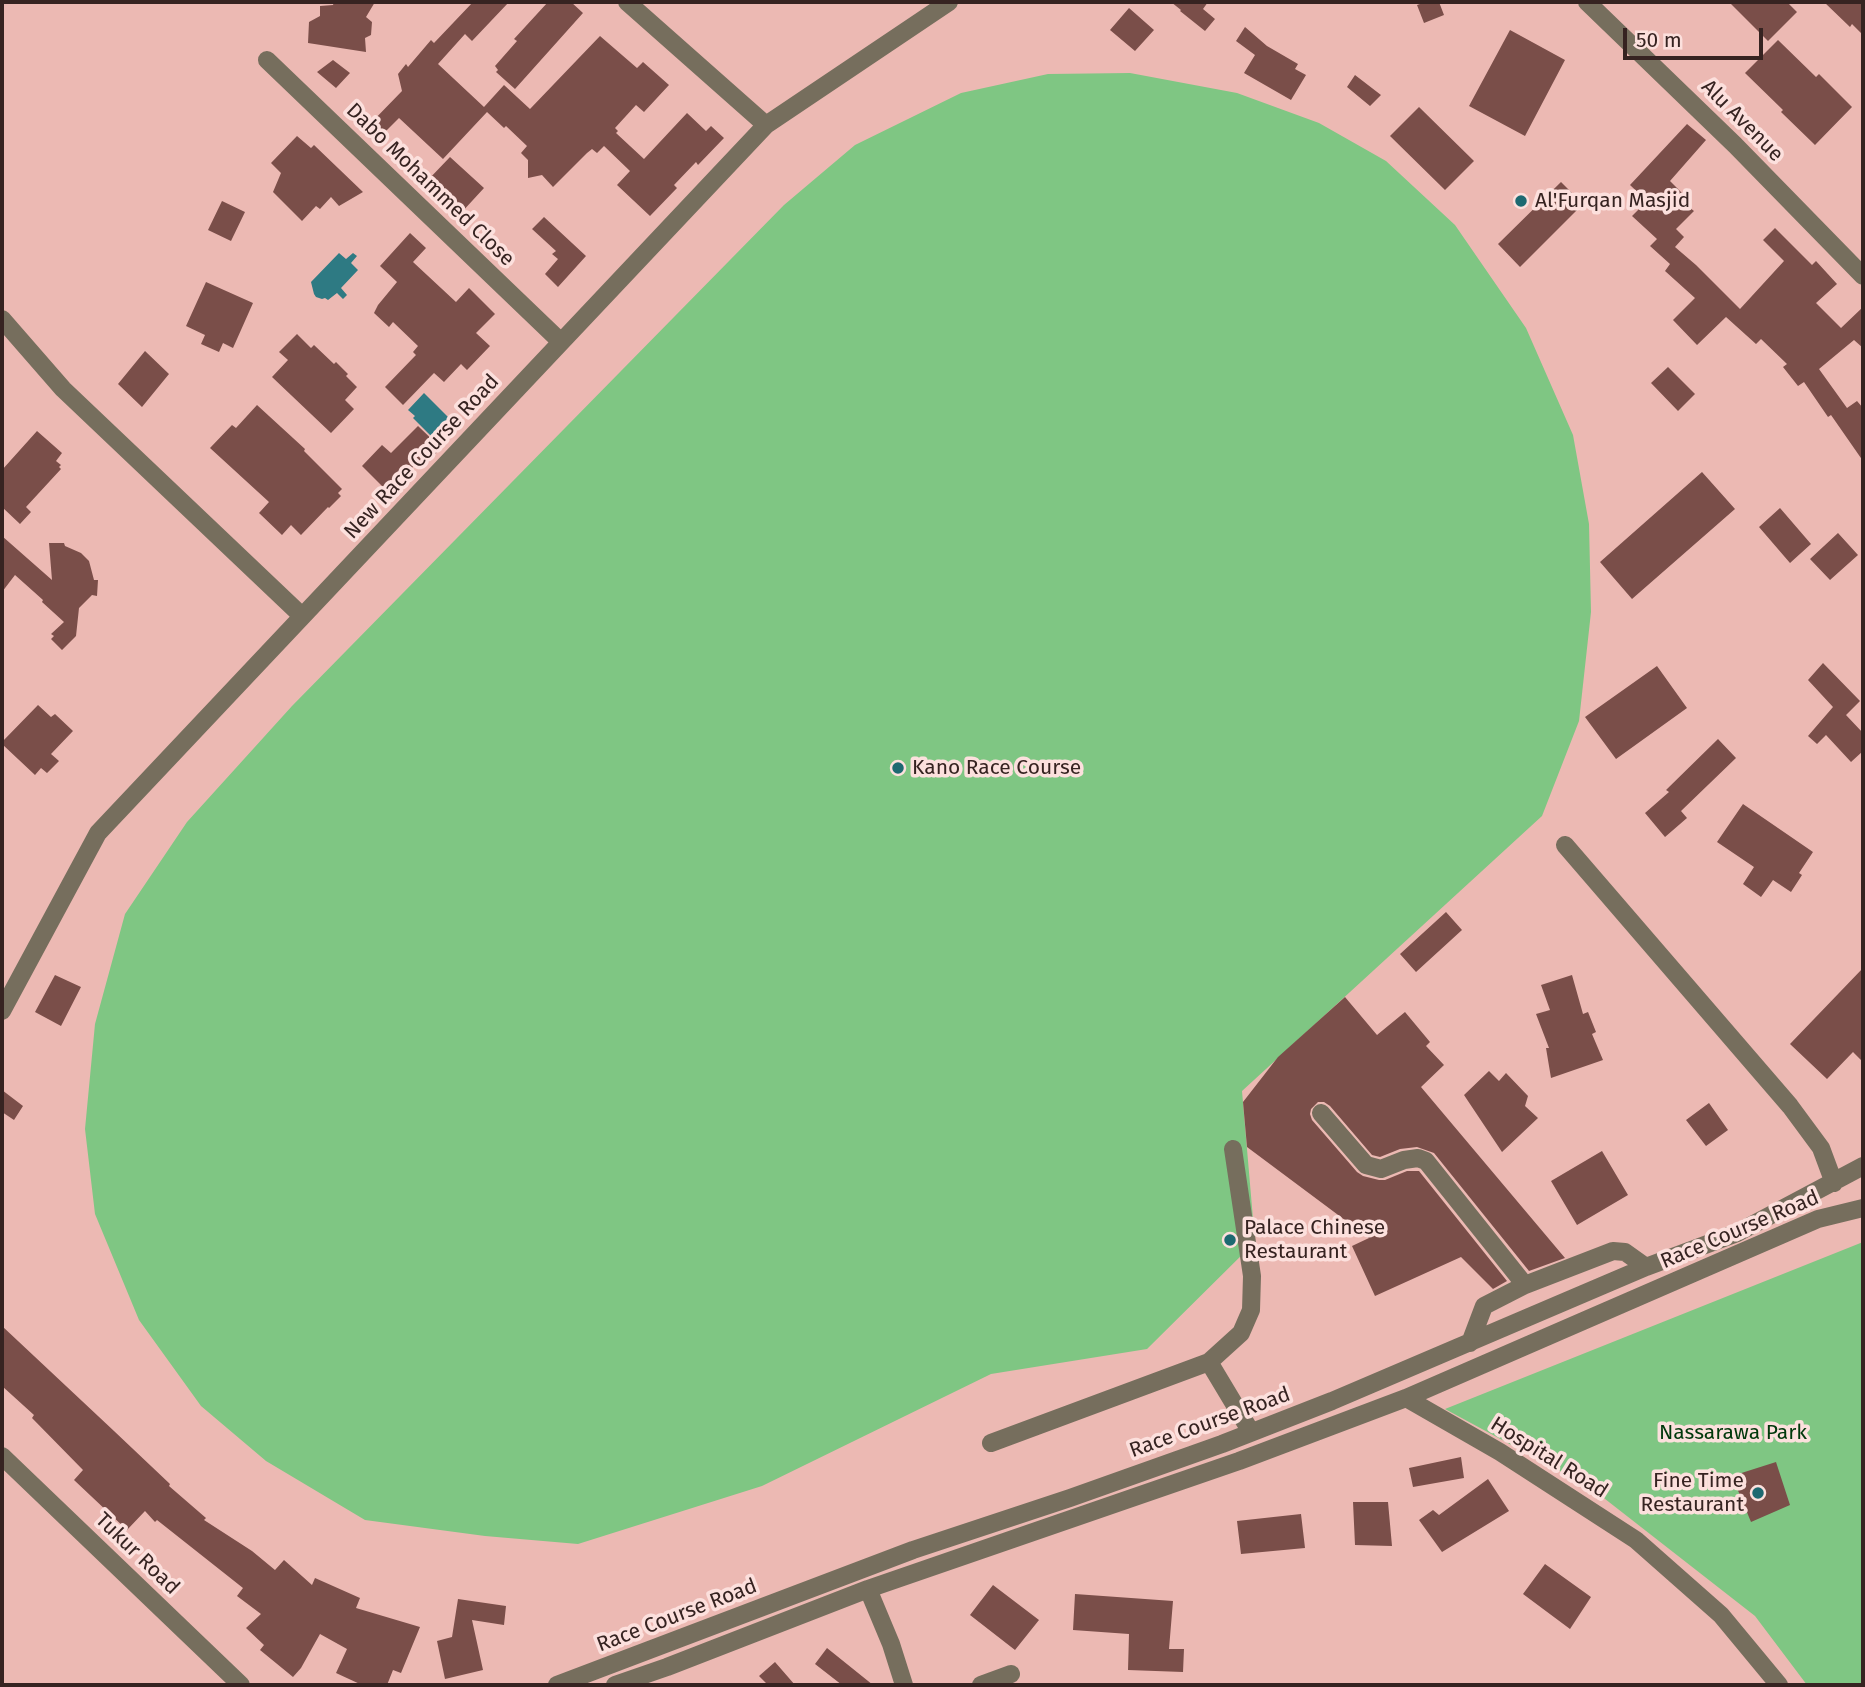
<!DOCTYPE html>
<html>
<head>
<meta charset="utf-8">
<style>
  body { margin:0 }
  #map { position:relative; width:1865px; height:1687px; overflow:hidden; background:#ecb9b3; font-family:"Fira Sans",sans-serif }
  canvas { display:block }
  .frame { position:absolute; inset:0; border:4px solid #362321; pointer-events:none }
  .scale { position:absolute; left:1623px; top:28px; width:140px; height:32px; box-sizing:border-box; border:4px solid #362321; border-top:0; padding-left:9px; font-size:21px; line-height:24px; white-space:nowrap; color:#362321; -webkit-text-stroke:5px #fce0dd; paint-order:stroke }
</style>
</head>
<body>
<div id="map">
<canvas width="1865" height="1687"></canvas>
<div class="frame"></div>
<div class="scale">50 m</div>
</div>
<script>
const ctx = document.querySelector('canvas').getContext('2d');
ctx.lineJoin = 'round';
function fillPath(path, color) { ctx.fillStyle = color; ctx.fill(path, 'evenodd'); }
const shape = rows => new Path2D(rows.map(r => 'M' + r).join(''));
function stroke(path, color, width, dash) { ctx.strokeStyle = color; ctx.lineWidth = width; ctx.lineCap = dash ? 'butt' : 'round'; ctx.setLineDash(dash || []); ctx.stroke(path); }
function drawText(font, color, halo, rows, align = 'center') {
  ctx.font = font + ' "Fira Sans",sans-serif'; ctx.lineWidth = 7; ctx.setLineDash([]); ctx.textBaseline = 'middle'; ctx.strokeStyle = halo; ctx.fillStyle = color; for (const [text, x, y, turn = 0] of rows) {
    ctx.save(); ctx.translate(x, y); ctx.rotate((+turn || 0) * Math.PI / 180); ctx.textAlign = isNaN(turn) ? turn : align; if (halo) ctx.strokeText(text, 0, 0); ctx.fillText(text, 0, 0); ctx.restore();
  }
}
fillPath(shape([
  [1130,73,1237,93,1319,123,1386,161,1455,225,1526,328,1573,435,1589,524,1591,612,1579,721,1542,816,1242,1091,1255,1242,1147,1349,991,1374,762,1486,578,1544,485,1536,365,1520,266,1461,201,1406,139,1320,95,1214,85,1129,95,1024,125,914,187,822,292,706,784,205,855,145,961,93,1048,74],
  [1863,1242,1863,1685,1807,1685,1755,1616,1591,1488,1445,1409]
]), '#7fc683');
fillPath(shape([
  [339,253,346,259,353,253,357,256,351,263,358,270,341,288,347,295,343,299,337,293,328,300,325,298,322,299,316,297,314,294,311,282],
  [424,393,457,426,439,444,413,418,415,416,408,410]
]), '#2e7a83');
fillPath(shape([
  [334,2,375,2,366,17,372,22,371,35,365,38,366,52,308,43,309,22,320,16,320,6,333,5],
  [473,2,509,2,472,41,465,34,438,64,484,107,504,85,530,109,600,36,637,68,643,62,669,85,644,112,636,105,615,128,618,131,616,133,644,159,687,113,706,131,711,126,724,138,698,165,696,162,674,185,677,188,650,216,617,185,630,171,604,146,597,153,592,149,587,153,553,187,542,175,528,178,528,160,521,153,527,146,506,126,504,128,487,112,443,159,399,118,379,138,368,126,402,91,398,74,406,64,408,67,431,40,434,43],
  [548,2,571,2,583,13,515,89,496,72,498,70,495,66,517,41,514,39],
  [1171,2,1208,2,1203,9,1215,19,1205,31,1180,11,1181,10],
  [1426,2,1439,2,1444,15,1424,23,1417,5],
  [1729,2,1787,2,1797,12,1768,41],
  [1824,2,1863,2,1863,35,1852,24,1850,27],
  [1129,8,1154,30,1135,51,1110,30],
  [1245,27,1267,46,1298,64,1295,69,1306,75,1291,100,1244,73,1255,55,1236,41],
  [1510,30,1565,60,1525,136,1469,106],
  [1778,40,1816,77,1819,74,1852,107,1815,145,1781,112,1783,110,1745,73],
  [333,60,350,73,336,88,317,72],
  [1355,75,1381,95,1370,106,1347,87],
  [1419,107,1474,161,1445,190,1390,136],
  [1687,124,1706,140,1670,181,1689,200,1685,204,1694,211,1676,229,1684,237,1675,247,1696,265,1740,309,1784,261,1763,240,1775,228,1812,265,1816,261,1837,284,1816,303,1841,328,1863,307,1863,348,1854,340,1819,369,1847,408,1857,401,1863,408,1863,461,1831,415,1828,417,1804,382,1798,386,1783,367,1787,364,1761,339,1756,344,1726,317,1697,345,1673,320,1695,298,1665,271,1670,264,1650,246,1657,239,1632,216,1647,201,1630,185],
  [297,136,311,148,314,145,363,192,339,206,331,197,320,209,316,206,302,221,273,192,281,173,271,163],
  [450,157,484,188,461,213,427,181],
  [1561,182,1583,204,1520,267,1498,244],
  [222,201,245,212,231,241,208,230],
  [544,217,586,256,558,287,545,274,558,259,552,254,556,251,532,229],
  [410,233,426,248,413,262,456,302,469,288,495,314,476,333,490,346,467,370,461,364,444,382,434,373,403,405,385,387,416,355,413,352,418,346,393,322,389,327,374,313,378,305,397,282,380,266],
  [206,282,253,303,233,348,223,343,219,352,201,344,205,335,186,326],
  [297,334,311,348,314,345,334,364,336,362,348,374,346,376,357,387,345,400,354,409,331,433,272,377,288,360,279,352],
  [145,351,169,374,142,407,118,384],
  [1668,367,1695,394,1678,411,1651,383],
  [257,405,305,449,304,451,342,489,338,493,341,496,329,508,328,507,301,535,291,525,282,535,259,513,269,502,210,448,232,425,236,428],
  [418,426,441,448,422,468,417,463,388,492,362,466,382,445,391,453],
  [37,431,62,453,56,461,61,465,59,467,61,469,26,507,31,512,20,524,2,507,2,470],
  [1702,472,1735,509,1632,599,1600,562],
  [1780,508,1811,544,1790,563,1759,527],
  [1838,533,1858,555,1830,580,1810,559],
  [2,536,52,580,49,543,64,543,65,546,81,553,89,561,94,580,98,580,97,596,92,595,79,608,76,636,62,650,51,639,54,636,51,634,64,622,42,602,43,600,15,575,2,592],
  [1823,663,1860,701,1846,715,1863,733,1863,751,1851,762,1826,735,1817,744,1808,736,1833,707,1808,680],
  [1657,666,1687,708,1616,759,1585,717],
  [38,705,51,717,55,714,73,731,51,754,59,761,47,773,41,768,35,775,2,744,2,742],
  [1718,739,1736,758,1681,811,1687,818,1665,837,1645,813,1669,792,1666,790],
  [1743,804,1813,852,1799,873,1802,875,1791,892,1773,880,1761,897,1743,884,1754,867,1717,842],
  [1446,912,1462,930,1416,972,1400,954],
  [1863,968,1863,1062,1853,1052,1827,1079,1790,1044],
  [55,975,81,987,61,1026,35,1012],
  [1572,975,1583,1014,1588,1012,1596,1032,1592,1034,1603,1060,1551,1078,1546,1048,1549,1048,1536,1014,1550,1010,1541,985],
  [1345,997,1377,1035,1405,1012,1430,1042,1426,1046,1444,1065,1421,1087,1565,1258,1529,1271,1434,1153,1417,1147,1400,1149,1380,1157,1372,1155,1330,1106,1324,1102,1318,1102,1311,1109,1310,1114,1312,1120,1357,1172,1363,1176,1379,1180,1385,1180,1407,1171,1419,1171,1507,1281,1493,1289,1461,1257,1375,1296,1352,1246,1369,1238,1247,1147,1243,1102,1278,1057],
  [1489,1071,1499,1081,1506,1073,1528,1096,1525,1106,1538,1118,1502,1152,1464,1095],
  [2,1090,23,1106,14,1120,2,1112],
  [1709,1103,1728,1130,1706,1146,1686,1120],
  [1602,1151,1628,1195,1577,1225,1551,1181],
  [2,1326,114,1431,170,1484,169,1486,206,1518,204,1520,252,1551,275,1570,284,1560,312,1585,315,1578,360,1598,356,1608,420,1627,401,1673,393,1670,387,1685,362,1685,336,1673,347,1649,320,1634,301,1668,293,1677,260,1650,264,1645,246,1628,261,1614,237,1596,243,1588,157,1520,155,1522,145,1511,127,1530,74,1480,83,1470,32,1418,34,1415,2,1386],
  [1461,1457,1464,1478,1413,1487,1409,1468],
  [1776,1462,1790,1505,1751,1522,1732,1476],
  [1488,1479,1509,1511,1442,1552,1419,1520,1433,1510,1439,1515],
  [1353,1502,1388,1502,1392,1546,1355,1545],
  [1301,1514,1305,1548,1241,1554,1237,1521],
  [1545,1564,1591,1597,1570,1629,1523,1594],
  [993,1585,1039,1620,1015,1650,970,1615],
  [1075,1594,1173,1601,1169,1649,1184,1649,1183,1672,1128,1670,1129,1634,1073,1630],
  [458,1599,506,1606,504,1625,472,1620,483,1670,445,1679,437,1641,452,1637],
  [827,1648,873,1685,842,1685,815,1664],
  [775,1662,795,1685,768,1685,759,1676]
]), '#7a4e49');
stroke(shape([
  [627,2,766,125],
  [1587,2,1735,145,1863,276],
  [267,60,561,342],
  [2,319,63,389,302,616],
  [1565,845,1790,1106,1821,1148,1834,1183],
  [2,1011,98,833,766,125,949,2],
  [1321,1113,1366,1165,1381,1169,1404,1160,1418,1158,1426,1161,1525,1285],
  [1470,1343,1484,1306,1525,1285,1613,1251,1625,1252,1646,1267],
  [1209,1362,1241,1333,1251,1310,1252,1276,1233,1149],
  [1406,1398,1500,1452,1636,1540,1721,1615,1779,1685],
  [991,1443,1209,1362,1251,1432],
  [2,1456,241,1685],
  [868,1589,891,1644,904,1685],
  [557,1685,913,1550,1070,1498,1222,1444,1332,1401,1646,1267,1737,1233,1863,1166],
  [615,1685,667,1667,868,1589,1239,1461,1406,1398,1818,1219,1863,1208],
  [981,1685,1011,1674]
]), '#766e5d', 18);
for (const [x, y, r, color] of [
  [1521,201,7,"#1d6971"],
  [898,768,7,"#1d6971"],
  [1230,1240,7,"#1d6971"],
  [1758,1493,7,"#1d6971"]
]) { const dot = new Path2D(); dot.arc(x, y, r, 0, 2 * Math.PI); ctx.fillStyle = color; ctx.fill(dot); stroke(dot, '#fce0dd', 2.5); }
drawText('21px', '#362321', '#fce0dd', [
  ["Alu Avenue",1742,121,45],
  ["Dabo Mohammed Close",430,185,44],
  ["New Race Course Road",422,457,-47],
  ["Race Course Road",1740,1230,-23],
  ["Race Course Road",1210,1423,-20],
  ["Hospital Road",1549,1458,32],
  ["Tukur Road",137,1554,44],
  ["Race Course Road",677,1616,-21]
]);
drawText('21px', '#362321', '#fce0dd', [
  ["Al'Furqan Masjid",1535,201],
  ["Kano Race Course",912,768],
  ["Palace Chinese",1244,1228],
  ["Restaurant",1244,1252],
  ["Fine Time",1744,1481,"right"],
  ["Restaurant",1744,1505,"right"]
], 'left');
drawText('21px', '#00380b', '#fce0dd', [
  ["Nassarawa Park",1733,1433]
]);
</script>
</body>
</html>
